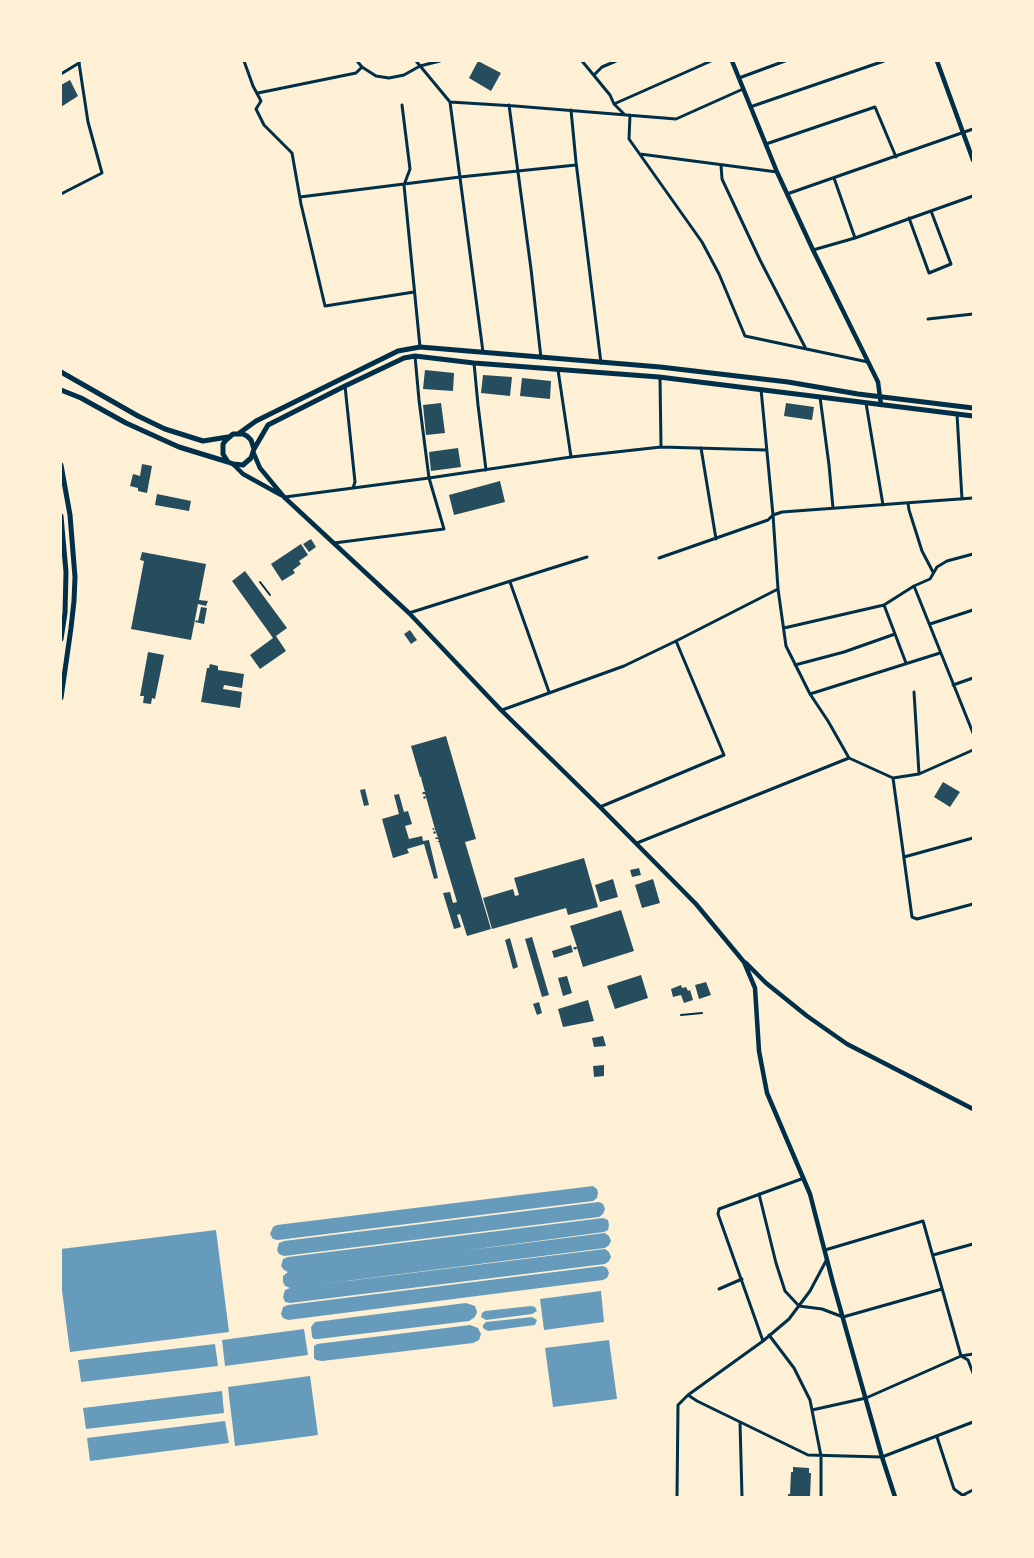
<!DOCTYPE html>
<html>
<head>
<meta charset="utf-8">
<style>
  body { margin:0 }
  #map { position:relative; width:1034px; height:1558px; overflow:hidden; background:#fdf0d5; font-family:"Golos Text",sans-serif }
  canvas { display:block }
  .frame { position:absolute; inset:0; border:62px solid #fdf0d5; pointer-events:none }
</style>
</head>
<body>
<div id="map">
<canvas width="1034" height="1558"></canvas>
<div class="frame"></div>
</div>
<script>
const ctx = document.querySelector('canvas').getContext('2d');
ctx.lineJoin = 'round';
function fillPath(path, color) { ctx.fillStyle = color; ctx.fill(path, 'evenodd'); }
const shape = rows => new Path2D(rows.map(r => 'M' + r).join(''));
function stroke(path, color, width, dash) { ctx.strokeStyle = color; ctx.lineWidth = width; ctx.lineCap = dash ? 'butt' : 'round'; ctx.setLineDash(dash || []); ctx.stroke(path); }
fillPath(shape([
  [593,1186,597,1189,598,1193,597,1198,593,1201,278,1240,273,1239,270,1234,273,1227,277,1225],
  [599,1202,603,1204,605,1209,603,1214,599,1217,284,1256,279,1254,277,1250,279,1243,284,1241],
  [603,1218,608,1220,609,1225,608,1230,604,1232,462,1251,605,1233,609,1236,611,1241,609,1245,605,1248,307,1286,605,1249,609,1252,611,1257,609,1261,605,1264,290,1303,285,1302,283,1297,285,1290,290,1288,285,1286,283,1282,283,1276,288,1272,284,1270,281,1266,283,1259,288,1257],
  [216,1230,229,1332,70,1352,61,1283,61,1249],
  [603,1266,607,1268,609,1273,607,1278,603,1280,288,1320,283,1318,281,1314,283,1307,288,1305],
  [601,1291,604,1322,544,1330,540,1299],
  [466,1303,475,1306,477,1312,475,1317,469,1321,318,1339,314,1339,312,1337,311,1327,315,1322],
  [531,1306,535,1307,537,1311,532,1314,486,1320,481,1317,482,1313,485,1311],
  [532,1317,537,1320,535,1325,488,1331,483,1328,483,1325,486,1322],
  [470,1325,478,1328,481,1334,479,1340,473,1343,322,1361,316,1360,314,1358,314,1346,317,1344],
  [304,1329,308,1355,225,1366,222,1340],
  [609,1340,617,1399,553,1407,545,1348],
  [215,1344,218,1366,81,1382,78,1360],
  [310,1376,318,1435,235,1446,228,1387],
  [222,1391,224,1413,86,1429,83,1408],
  [225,1421,229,1443,90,1461,87,1438]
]), '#669bbc');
fillPath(shape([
  [478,61,501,73,491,91,469,78],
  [70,80,78,96,61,107,61,85],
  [425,370,454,373,453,391,423,389],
  [483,375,512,377,510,396,481,393],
  [522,378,551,381,550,399,520,396],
  [441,403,445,433,426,435,423,405],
  [786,403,814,407,812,420,784,416],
  [458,448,461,467,431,471,429,452],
  [142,464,152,466,147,493,138,491,138,488,130,486,133,474,140,476],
  [500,481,505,502,454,515,449,495],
  [157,494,191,501,189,511,155,505],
  [311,539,316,547,309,552,303,544],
  [301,544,308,555,299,561,301,564,293,570,295,573,282,581,271,564],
  [142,552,206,564,199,600,208,601,206,606,198,604,191,640,131,629,144,561,140,560],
  [245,571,287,628,276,636,286,651,260,669,250,655,273,638,232,581],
  [201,607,207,608,204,624,195,622,196,620,198,621],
  [410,630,417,640,411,644,404,634],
  [148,652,164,655,155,699,152,698,151,704,143,703,144,696,140,696],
  [210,664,218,666,218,670,244,674,242,688,224,685,223,689,242,692,240,708,201,702,207,668,209,668],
  [446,736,476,839,465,842,491,929,467,936,460,914,457,915,461,927,454,929,443,893,450,892,453,903,457,902,439,842,436,842,439,841,438,839,435,839,436,837,438,838,436,832,435,834,433,833,434,831,436,832,435,829,434,830,432,829,433,828,435,829,426,797,425,799,423,798,424,796,426,797,425,794,422,794,423,792,425,792,421,778,422,777,420,777,411,746],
  [943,782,960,792,950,807,934,797],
  [365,789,369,805,364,806,360,790],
  [399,794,404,812,408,811,412,824,405,826,409,839,422,836,423,841,429,840,438,878,434,879,424,844,407,849,409,853,393,858,382,819,399,814,394,795],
  [584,858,598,907,568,915,566,908,492,929,483,898,513,889,515,896,519,895,514,878],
  [639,868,641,875,632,877,630,870],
  [613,879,618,897,600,902,595,885],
  [653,879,660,903,642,908,635,885],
  [621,910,634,951,583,967,577,948,575,950,573,948,574,947,577,947,570,926],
  [532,937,549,995,542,997,525,939],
  [510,938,518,967,513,969,505,940],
  [571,945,573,952,554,958,552,951],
  [641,975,648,998,615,1009,607,986],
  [567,976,572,993,563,996,558,978],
  [706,982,711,995,699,999,695,985],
  [681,985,682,988,686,987,688,991,690,990,693,1000,684,1003,681,995,673,997,671,989],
  [588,1000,594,1021,563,1027,558,1009],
  [539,1002,542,1013,537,1015,533,1004],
  [603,1036,606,1046,594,1047,592,1038],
  [604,1065,604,1076,594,1077,593,1066],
  [793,1467,809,1468,809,1473,811,1473,810,1497,788,1497,788,1494,790,1494,791,1472,793,1472]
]), '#264d5e');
stroke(shape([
  [260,582,270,595],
  [681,1015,702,1013]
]), '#003049', 2);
stroke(shape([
  [244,61,253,86,261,101,256,109,264,125,292,153,301,204,325,306,414,292],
  [357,61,362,67,376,76,389,78,404,75,420,66,440,61],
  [416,61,450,102,515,106,676,119,743,89],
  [582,61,610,95,614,104,625,115],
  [61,74,79,63],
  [594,75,602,67,616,61],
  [739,78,785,61],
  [258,93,356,73,362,67],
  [450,102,483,352],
  [614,104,711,61],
  [402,105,410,169,404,185,420,347],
  [509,105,531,269,541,358],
  [750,107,884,61],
  [571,110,576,162,601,363],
  [630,115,629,139,702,242,719,274,745,336,868,362],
  [766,144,875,107,896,157],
  [640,154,777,172],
  [721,165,722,179,760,260,806,349],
  [834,178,855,238],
  [61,194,102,173,88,122,79,63,80,61],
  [787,194,973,129],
  [300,197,460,177,576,165],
  [909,218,929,273,951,264,931,211],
  [813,250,855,238,973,196],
  [928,319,973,314],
  [474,363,478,405,486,470],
  [558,370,571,457],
  [660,377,661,447],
  [345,386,355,482,353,488],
  [761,389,773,515,778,589,786,646,810,694,828,721,849,758],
  [820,397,829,465,833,508],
  [866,403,883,505],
  [957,414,962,499],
  [701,448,716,539],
  [285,497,429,478,571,457,661,447,766,450],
  [908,503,909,510,922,551,933,572],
  [334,543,444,529,429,478,419,400,415,356],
  [659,558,768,520,773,515,782,512,973,498],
  [510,582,549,692],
  [914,586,973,733],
  [884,605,906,663],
  [409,613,587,557],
  [930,624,973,610],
  [784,628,884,605,914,586,930,579,937,567,947,561,973,554],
  [795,665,844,652,895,634],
  [953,685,973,678],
  [914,692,919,774],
  [810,694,940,653],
  [502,710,624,666,676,641,778,589],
  [849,758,893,778,919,774,973,750],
  [893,778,912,917,917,919,973,904],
  [600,807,724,755,676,641],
  [637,843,849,758],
  [904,857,973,838],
  [759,1194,776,1263,785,1291,799,1306,822,1309,843,1317,942,1289],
  [825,1250,923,1221,961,1356,968,1360,973,1373],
  [933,1255,973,1244],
  [719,1289,742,1279],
  [769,1335,794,1368,810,1400,821,1456,821,1497],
  [763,1341,718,1214,719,1209,804,1178],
  [688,1395,697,1401,808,1455,882,1457,973,1422],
  [812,1410,866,1398,961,1356,973,1354],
  [740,1422,742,1497],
  [937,1437,954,1489,965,1497],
  [963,1495,973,1490],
  [677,1497,678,1405,688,1395,763,1341,789,1319,810,1291,827,1259]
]), '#003049', 3);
stroke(shape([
  [732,61,777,172,813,250,878,382,881,405],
  [937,61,973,160],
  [254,454,260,468,284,497,409,613,501,710,600,807,696,904,744,962,755,988,759,1051,767,1093,810,1194,833,1283,882,1457,895,1497],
  [233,464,243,474,281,495],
  [746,963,766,983,807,1016,847,1044,973,1109]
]), '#003049', 4.5);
stroke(shape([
  [61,372,138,416,165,429,203,441,228,437],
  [61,390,81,398,126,423,148,433,179,447,228,462,233,464,243,465,251,458,254,449,251,440,247,436,243,434,233,434,226,440,223,444,223,454,228,462],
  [238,434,256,421,398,351,420,347,660,367,788,382,858,394,973,408],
  [254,449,268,425,345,386,404,358,415,356,474,363,659,377,973,416],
  [61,465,70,515,75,577,74,601,71,628,61,698],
  [61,516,66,572,65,613,61,639]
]), '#003049', 5);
</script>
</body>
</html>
